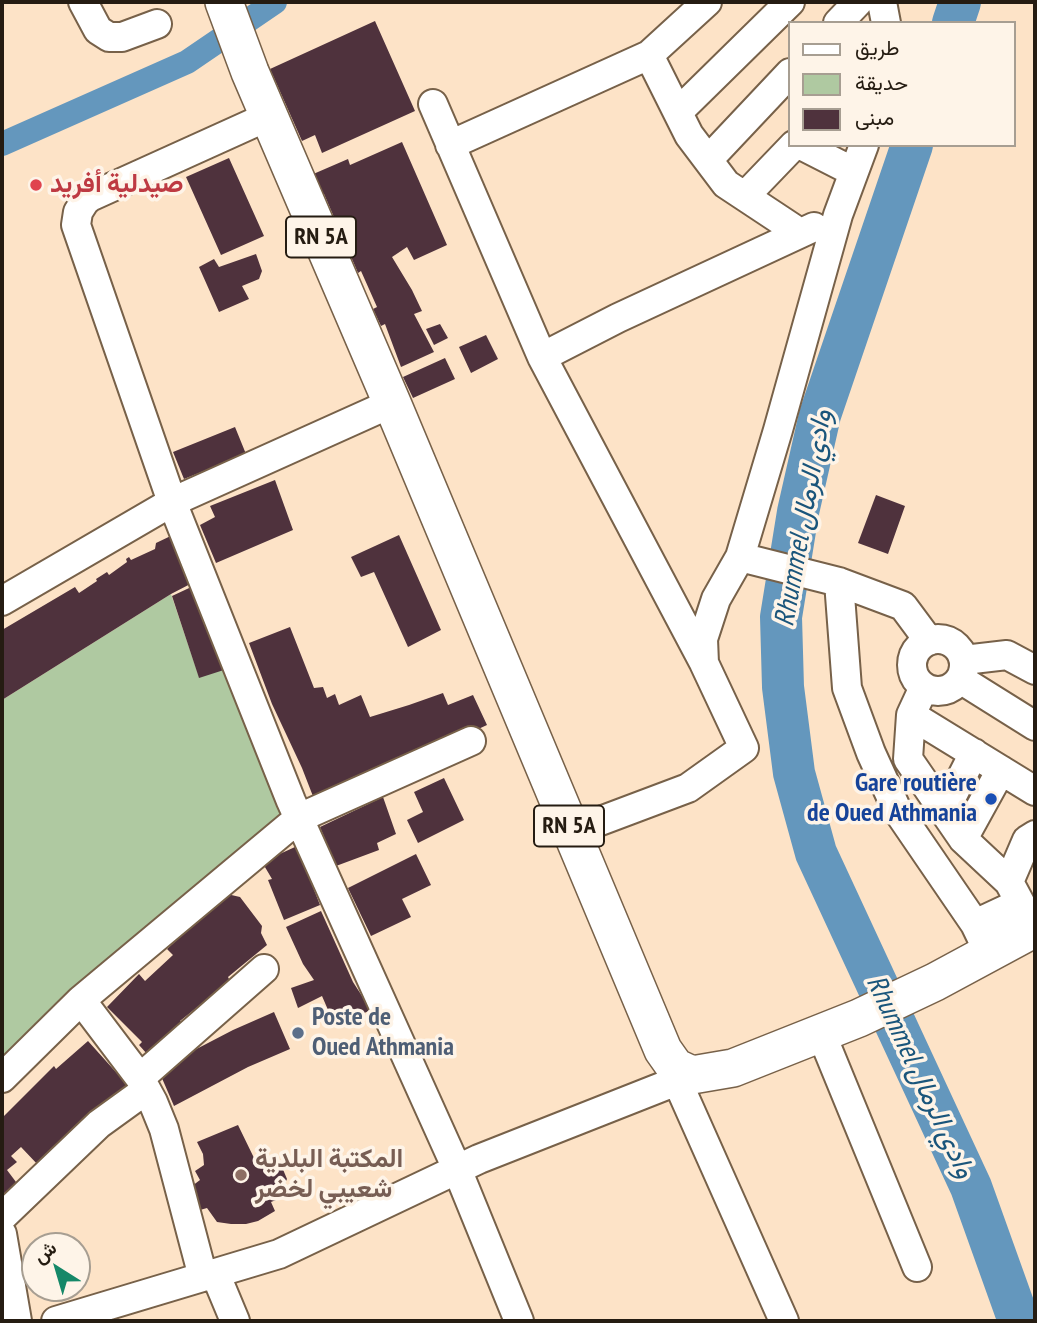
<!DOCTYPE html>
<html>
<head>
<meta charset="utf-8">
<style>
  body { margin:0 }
  #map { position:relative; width:1037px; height:1323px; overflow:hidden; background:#fde3c7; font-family:"PT Sans Narrow",Vazirmatn,sans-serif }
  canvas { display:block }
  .frame { position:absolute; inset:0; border:4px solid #251c12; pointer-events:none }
  .legend { position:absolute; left:788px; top:21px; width:228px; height:126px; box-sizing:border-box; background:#fef4e8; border:2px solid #a79e92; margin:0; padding:9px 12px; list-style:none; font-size:21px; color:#251c12 }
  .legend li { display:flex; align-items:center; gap:14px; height:35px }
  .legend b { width:35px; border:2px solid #a79e92 }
  .north { position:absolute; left:21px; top:1232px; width:70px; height:70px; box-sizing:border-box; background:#fef4e8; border:2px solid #a79e92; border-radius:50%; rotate:323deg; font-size:19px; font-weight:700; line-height:28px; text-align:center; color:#251c12 }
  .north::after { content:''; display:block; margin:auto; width:24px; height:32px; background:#158868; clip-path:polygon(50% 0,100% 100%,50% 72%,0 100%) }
</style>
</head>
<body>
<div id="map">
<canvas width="1037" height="1323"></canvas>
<div class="frame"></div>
<ul class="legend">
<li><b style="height:9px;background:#fff"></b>طريق</li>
<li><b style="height:19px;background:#afc9a1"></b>حديقة</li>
<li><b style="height:19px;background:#4f323d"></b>مبنى</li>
</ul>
<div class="north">ش</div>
</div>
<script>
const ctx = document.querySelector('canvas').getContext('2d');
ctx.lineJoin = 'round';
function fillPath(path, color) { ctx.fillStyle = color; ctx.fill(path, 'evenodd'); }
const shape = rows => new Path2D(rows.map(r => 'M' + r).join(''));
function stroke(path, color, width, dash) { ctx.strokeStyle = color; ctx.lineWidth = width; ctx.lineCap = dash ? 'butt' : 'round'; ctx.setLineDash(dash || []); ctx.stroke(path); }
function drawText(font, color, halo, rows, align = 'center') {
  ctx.font = font + ' "PT Sans Narrow",Vazirmatn,sans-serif'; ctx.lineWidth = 7; ctx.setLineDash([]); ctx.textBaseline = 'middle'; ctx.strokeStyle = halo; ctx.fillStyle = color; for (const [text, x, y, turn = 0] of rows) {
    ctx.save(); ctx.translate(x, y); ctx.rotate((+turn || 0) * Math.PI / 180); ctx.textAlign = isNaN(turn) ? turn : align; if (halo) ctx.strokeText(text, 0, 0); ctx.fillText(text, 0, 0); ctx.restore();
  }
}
fillPath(shape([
  [171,594,199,677,237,665,291,801,247,849,2,1069,2,700]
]), '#afc9a1');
stroke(shape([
  [2,144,187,62,275,2]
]), '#6497bd', 24);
stroke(shape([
  [953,23,960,2],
  [912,145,820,415,798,512,781,617,783,687,794,773,816,853,971,1187,1019,1321]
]), '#6497bd', 42);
fillPath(shape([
  [375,21,415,111,322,153,315,135,302,141,270,69],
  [402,142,447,245,414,260,407,247,392,257,412,290,422,311,414,314,434,352,401,367,385,324,381,326,373,309,377,307,361,271,358,273,324,194,320,196,311,175,348,159,350,165],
  [229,158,264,236,221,255,186,177],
  [256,254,262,271,259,279,242,286,249,299,219,312,199,267,214,259,219,267],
  [440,324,448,338,434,345,426,329],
  [486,335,498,359,471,373,459,347],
  [445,358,455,379,413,398,403,377],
  [235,427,246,454,184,479,173,452],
  [275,480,293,530,216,563,200,525,215,517,210,506],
  [876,495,905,506,888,554,858,543],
  [177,533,198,580,171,594,2,700,2,630,75,587,79,593,97,581,96,579,107,572,109,575,127,562,126,559,129,557,131,560,155,549,156,543],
  [399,535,441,630,408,647,374,572,361,577,351,557],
  [202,582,230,668,199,678,172,596],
  [290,627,314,688,323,687,327,698,335,694,339,705,361,695,370,717,409,705,443,693,448,705,473,695,487,725,461,737,415,750,351,778,353,785,316,804,302,768,272,704,249,643],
  [444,778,464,820,418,843,407,820,423,812,414,792],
  [383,797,396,834,377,843,379,850,336,866,320,827],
  [295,847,304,864,320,905,284,920,268,880,272,879,262,862],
  [416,854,431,885,402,899,411,917,371,936,348,888],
  [227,894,240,897,262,926,261,933,267,945,228,977,230,981,180,1021,183,1024,148,1055,139,1045,142,1042,107,1007,139,974,145,981,173,955,167,949],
  [321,911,353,982,371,1010,335,1026,322,996,298,1008,291,988,314,980,303,964,286,927],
  [274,1012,290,1049,248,1067,174,1106,158,1069,233,1030],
  [88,1041,132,1090,39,1166,21,1147,11,1156,17,1162,7,1170,22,1190,2,1207,2,1118,54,1066,56,1069],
  [238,1125,255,1160,268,1153,271,1161,279,1160,287,1179,285,1183,280,1184,286,1196,271,1202,275,1211,258,1221,246,1224,231,1224,217,1222,207,1208,200,1210,192,1186,200,1180,195,1171,204,1165,203,1154,197,1142]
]), '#4f323d');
const minor = shape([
  [83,2,98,30,109,37,122,37,157,24],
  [882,2,886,23],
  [838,23,858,2],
  [649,55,707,2],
  [433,104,542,357,703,661],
  [678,112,790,2],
  [269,116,90,197,85,201,78,212,76,225,172,502,291,801,457,1169,519,1321],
  [450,145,649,55,689,135,726,184,800,233],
  [801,145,854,172],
  [708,160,790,73],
  [745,196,794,145],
  [542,357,618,318,814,227],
  [740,557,839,582,903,606,929,641],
  [839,582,847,688,871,753,897,810,975,924,989,953],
  [2,601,172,502,392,403],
  '912 665a26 26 0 1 1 52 0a26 26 0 1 1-52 0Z',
  [964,660,1007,655,1035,670],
  [960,679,1035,726],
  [924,687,911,715,908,759,963,839,1009,882],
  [911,715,1035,791],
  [944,812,974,753],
  [571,832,688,788,744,748,704,663,703,639,716,599,740,557,778,430,838,215,864,145],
  [963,839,1001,770],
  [975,924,1020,903],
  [1034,929,1009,882,1027,840,1035,835],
  [81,1000,140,1078,153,1102,164,1129,203,1277],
  [821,1033,917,1267],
  [670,1065,784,1321],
  [2,1078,81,1000,299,818,471,741],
  [140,1078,264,969],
  [2,1217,99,1124,146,1090],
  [2,1234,17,1321],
  [215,1273,235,1321],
  [56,1321,279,1254,479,1159,692,1075]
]);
const major = shape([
  [224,2,250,72,392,403,663,1050,675,1067,692,1075,733,1068,859,1018,935,982,1035,928]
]);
stroke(minor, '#776149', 32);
stroke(major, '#776149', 40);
stroke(minor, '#fff', 28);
stroke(major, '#fff', 37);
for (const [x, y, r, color] of [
  [36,185,7,"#e0444e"],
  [991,799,7,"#1a4fb4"],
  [298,1033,7,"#5c6f8a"],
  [241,1175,7,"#8d6e63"]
]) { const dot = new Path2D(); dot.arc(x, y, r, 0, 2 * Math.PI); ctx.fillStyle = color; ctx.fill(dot); stroke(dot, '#fef4e8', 2.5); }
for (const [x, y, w] of [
  [321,237,70],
  [569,826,70]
]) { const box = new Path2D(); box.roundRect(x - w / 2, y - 20.5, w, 41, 5); ctx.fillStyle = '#fef4e8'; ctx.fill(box); stroke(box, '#251c12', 2); }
drawText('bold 24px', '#251c12', null, [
  ["RN 5A",321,237],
  ["RN 5A",569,826]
]);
drawText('bold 26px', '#be3a42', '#fef4e8', [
  ["صيدلية أفريد",50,185]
], 'left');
drawText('bold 26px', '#164399', '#fef4e8', [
  ["Gare routière",977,784],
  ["de Oued Athmania",977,814]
], 'right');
drawText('bold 26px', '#4e5e75', '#fef4e8', [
  ["Poste de",312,1018],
  ["Oued Athmania",312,1048]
], 'left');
drawText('bold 26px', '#785e54', '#fef4e8', [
  ["المكتبة البلدية",255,1160],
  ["شعيبي لخضر",255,1190]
], 'left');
drawText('italic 28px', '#1a557b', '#fef4e8', [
  ["Rhummel وادي الرمال",804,518,-80],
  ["Rhummel وادي الرمال",920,1077,65]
]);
</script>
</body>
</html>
